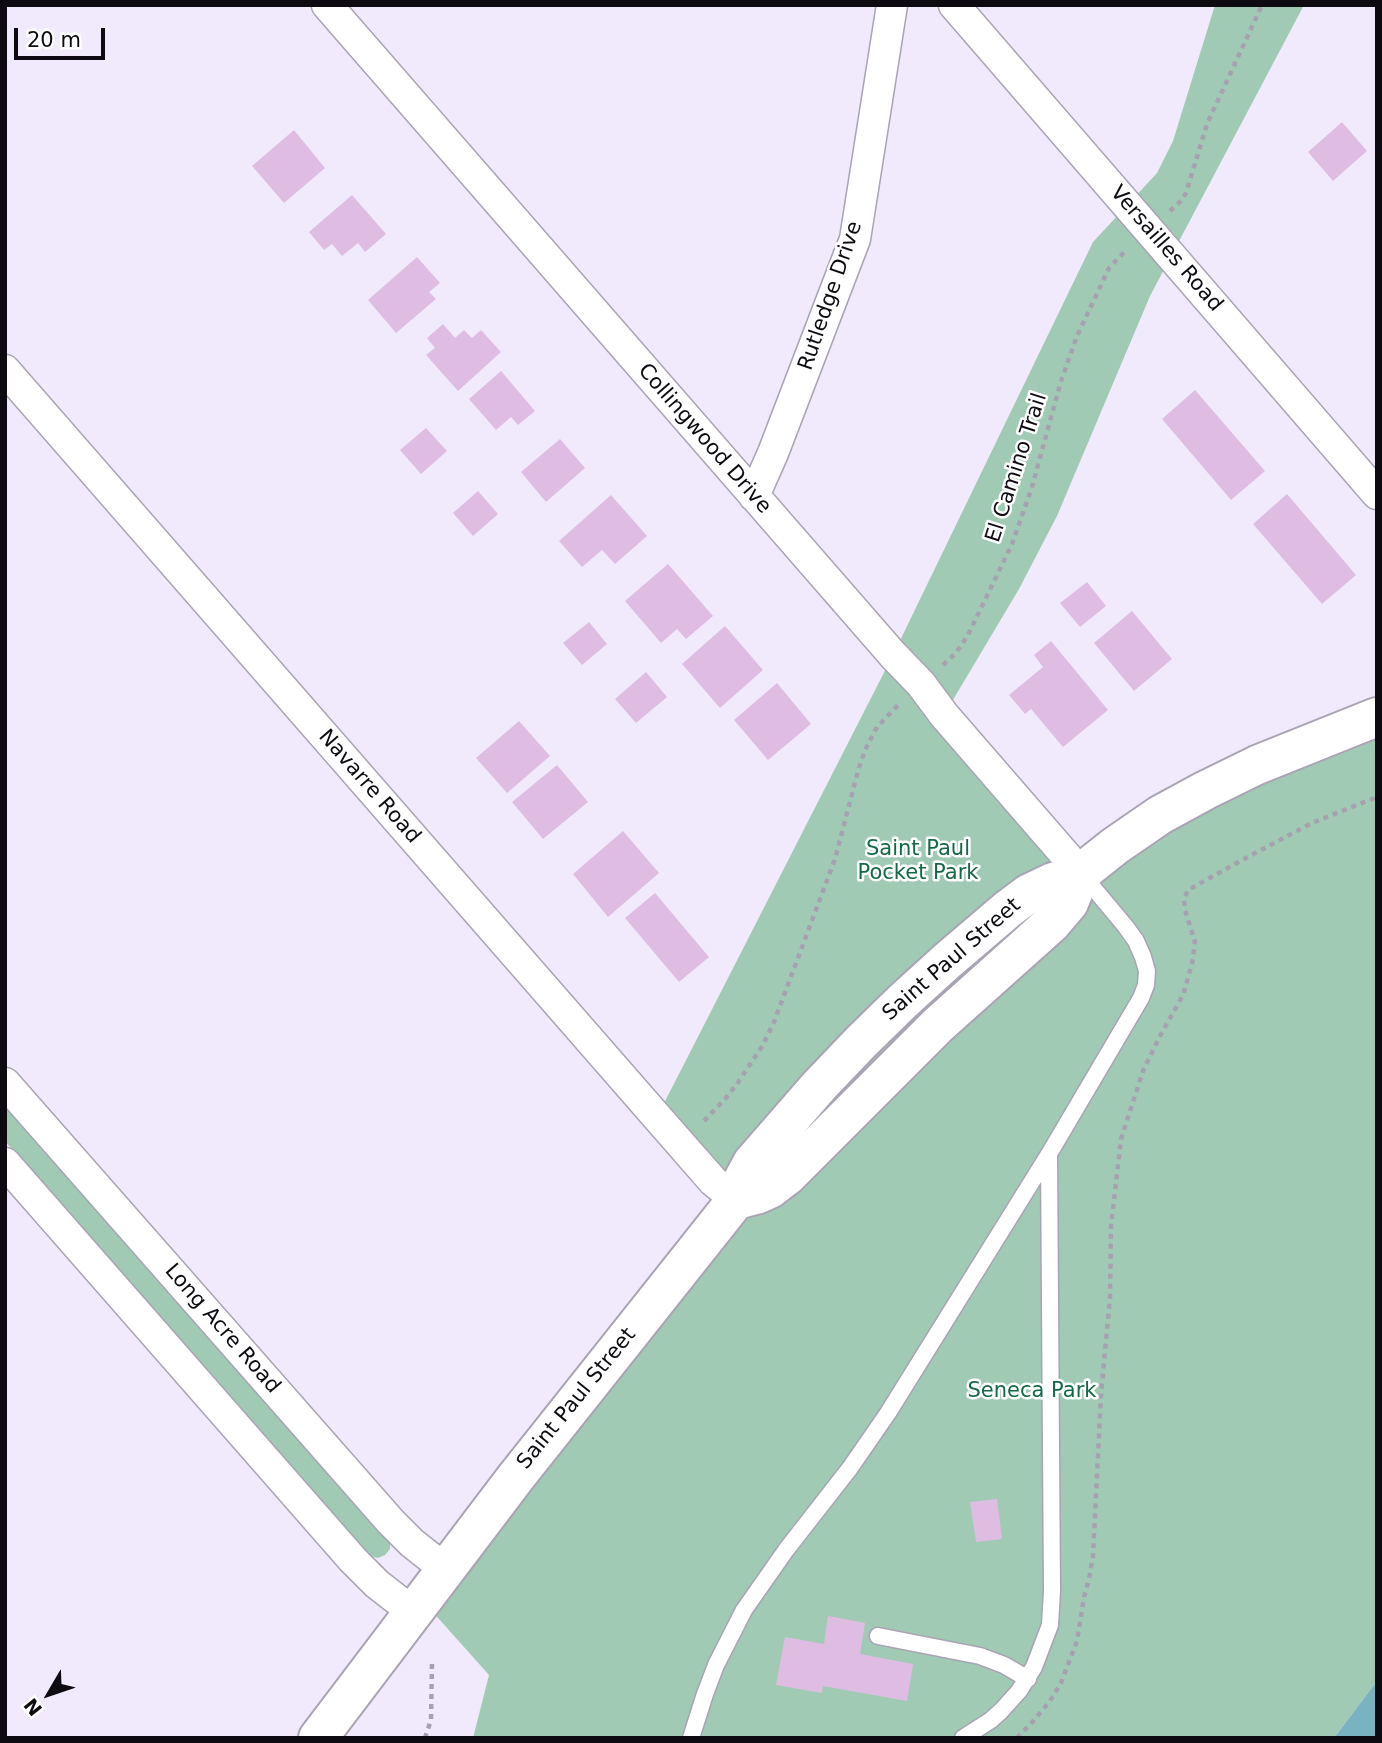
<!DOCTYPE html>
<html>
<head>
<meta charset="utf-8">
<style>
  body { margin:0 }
  #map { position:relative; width:1382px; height:1743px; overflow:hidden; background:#f0eafc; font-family:"DejaVu Sans",sans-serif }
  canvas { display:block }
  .frame { position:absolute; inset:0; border:7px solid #0d0b11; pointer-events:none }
  .north { position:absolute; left:14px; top:1659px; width:70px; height:70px; -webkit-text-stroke:5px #fff; paint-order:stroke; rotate:231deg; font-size:19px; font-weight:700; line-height:28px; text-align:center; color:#0d0b11 }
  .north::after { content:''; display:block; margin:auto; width:24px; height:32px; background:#0d0b11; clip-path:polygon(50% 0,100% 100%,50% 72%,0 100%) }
  .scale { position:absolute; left:14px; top:28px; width:91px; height:32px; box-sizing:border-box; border:4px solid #0d0b11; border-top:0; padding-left:9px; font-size:21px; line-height:24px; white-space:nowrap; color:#0d0b11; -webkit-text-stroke:5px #fff; paint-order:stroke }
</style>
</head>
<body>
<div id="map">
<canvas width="1382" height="1743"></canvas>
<div class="frame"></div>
<div class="north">N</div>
<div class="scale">20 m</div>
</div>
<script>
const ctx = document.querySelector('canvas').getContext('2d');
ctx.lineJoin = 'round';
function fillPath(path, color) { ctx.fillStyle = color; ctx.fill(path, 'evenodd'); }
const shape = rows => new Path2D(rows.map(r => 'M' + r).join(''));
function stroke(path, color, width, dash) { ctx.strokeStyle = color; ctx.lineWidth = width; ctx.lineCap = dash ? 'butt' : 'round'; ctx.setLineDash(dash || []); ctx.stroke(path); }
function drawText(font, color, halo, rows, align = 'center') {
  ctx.font = font + ' "DejaVu Sans",sans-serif'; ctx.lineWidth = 5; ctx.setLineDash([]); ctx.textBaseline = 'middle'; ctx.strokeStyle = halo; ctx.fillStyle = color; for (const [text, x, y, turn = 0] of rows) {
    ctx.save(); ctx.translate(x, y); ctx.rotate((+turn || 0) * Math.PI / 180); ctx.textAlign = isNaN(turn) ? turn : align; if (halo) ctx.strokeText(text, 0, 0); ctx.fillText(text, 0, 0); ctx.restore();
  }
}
fillPath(shape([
  [1215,5,1304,5,1150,296,1057,516,1019,589,944,715,1081,873,1377,717,1377,1681,1334,1738,473,1738,489,1675,422,1600,736,1201,657,1117,893,655,1093,242,1157,173,1173,141],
  [5,1101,386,1538,390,1543,390,1549,385,1555,378,1558,366,1555,5,1141]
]), '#a1cab4');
fillPath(shape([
  [1377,1681,1377,1738,1334,1738]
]), '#79b2c1');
fillPath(shape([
  [1342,122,1367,151,1333,181,1308,152],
  [294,130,325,168,284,203,252,166],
  [352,195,386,234,365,252,358,243,342,256,332,244,324,250,309,232],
  [417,257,440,283,429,292,436,299,396,333,368,300],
  [443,324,455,338,464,330,472,338,481,330,501,352,458,391,426,355,435,348,427,338],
  [501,371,535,411,518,425,511,417,496,430,469,399],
  [1195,390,1265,471,1231,500,1162,419],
  [426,428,447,451,421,474,400,450],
  [560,439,585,468,546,502,521,472],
  [478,491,498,514,473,536,453,513],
  [1287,494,1356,575,1322,604,1253,524],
  [611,495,647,536,615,564,602,550,582,567,559,541],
  [668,564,713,616,686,639,677,629,661,643,625,601],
  [1087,582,1106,606,1080,627,1060,603],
  [1132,611,1172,659,1134,691,1094,643],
  [589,622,607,644,582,665,563,643],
  [725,626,763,670,720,708,682,664],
  [1051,641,1108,710,1063,747,1031,709,1025,714,1009,695,1043,667,1034,655],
  [646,672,667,697,636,723,615,699],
  [777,683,811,724,768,760,734,720],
  [519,721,550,756,507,793,476,758],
  [557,765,588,802,543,839,512,802],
  [623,831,659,873,608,917,573,874],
  [655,893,709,957,679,982,625,918],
  [997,1499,1002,1539,976,1542,970,1502],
  [828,1616,865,1623,860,1654,913,1664,907,1701,823,1686,822,1693,776,1685,785,1637,824,1644]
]), '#dfbde3');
const service = shape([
  [878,1636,980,1656,1004,1665,1028,1679],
  [691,1738,705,1694,716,1665,744,1610,786,1550,850,1468,888,1413,1049,1154,1141,998,1146,985,1147,971,1143,957,1136,941,1126,927,1081,873],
  [963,1738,991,1720,1001,1711,1019,1691,1034,1667,1050,1625,1052,1591,1049,1154]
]);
const minor = shape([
  [327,5,893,655,921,684,944,715,1081,873],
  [954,5,1377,494],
  [5,370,657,1117,713,1181,736,1200],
  [754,496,773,453,855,239,892,5],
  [5,1083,391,1522,412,1543,445,1569],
  [5,1163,353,1560,377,1584,413,1612]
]);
const secondary = shape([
  [736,1200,759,1194,770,1189,787,1176,938,1025,1052,923,1069,903,1081,873],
  [318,1738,516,1477,736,1200,738,1189,752,1163,819,1086,861,1042,903,1001,947,961,1008,909,1028,894,1053,882,1081,873,1115,846,1160,815,1206,790,1257,765,1377,717]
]);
stroke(service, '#a9a3b4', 19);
stroke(minor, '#a9a3b4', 33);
stroke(secondary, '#a9a3b4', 42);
stroke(shape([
  [1170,211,1181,201,1186,193,1207,124,1262,5],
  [943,665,956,653,968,635,1012,544,1032,487,1061,381,1077,336,1109,268,1127,249],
  [704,1121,725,1099,737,1084,763,1045,774,1022,835,859,858,771,865,750,877,727,900,703],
  [425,1738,431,1720,432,1662],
  [1017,1738,1035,1719,1050,1701,1061,1683,1077,1641,1084,1597,1089,1579,1093,1556,1101,1395,1110,1298,1111,1226,1121,1139,1143,1071,1160,1036,1183,995,1192,964,1195,942,1185,910,1184,899,1188,890,1244,859,1312,823,1377,797]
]), '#a6a1af', 4.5, [5, 5]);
stroke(service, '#fff', 16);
stroke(minor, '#fff', 30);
stroke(secondary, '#fff', 38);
drawText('21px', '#0d0b11', '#fff', [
  ["Versailles Road",1166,249,49],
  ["Rutledge Drive",831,296,-71],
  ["Collingwood Drive",704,439,49],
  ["El Camino Trail",1017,468,-72],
  ["Navarre Road",369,787,49],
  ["Saint Paul Street",952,960,-41],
  ["Long Acre Road",222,1329,49],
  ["Saint Paul Street",577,1399,-51]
]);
drawText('21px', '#136848', '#fff', [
  ["Saint Paul",918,850],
  ["Pocket Park",918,874],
  ["Seneca Park",1032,1392]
]);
</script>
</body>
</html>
